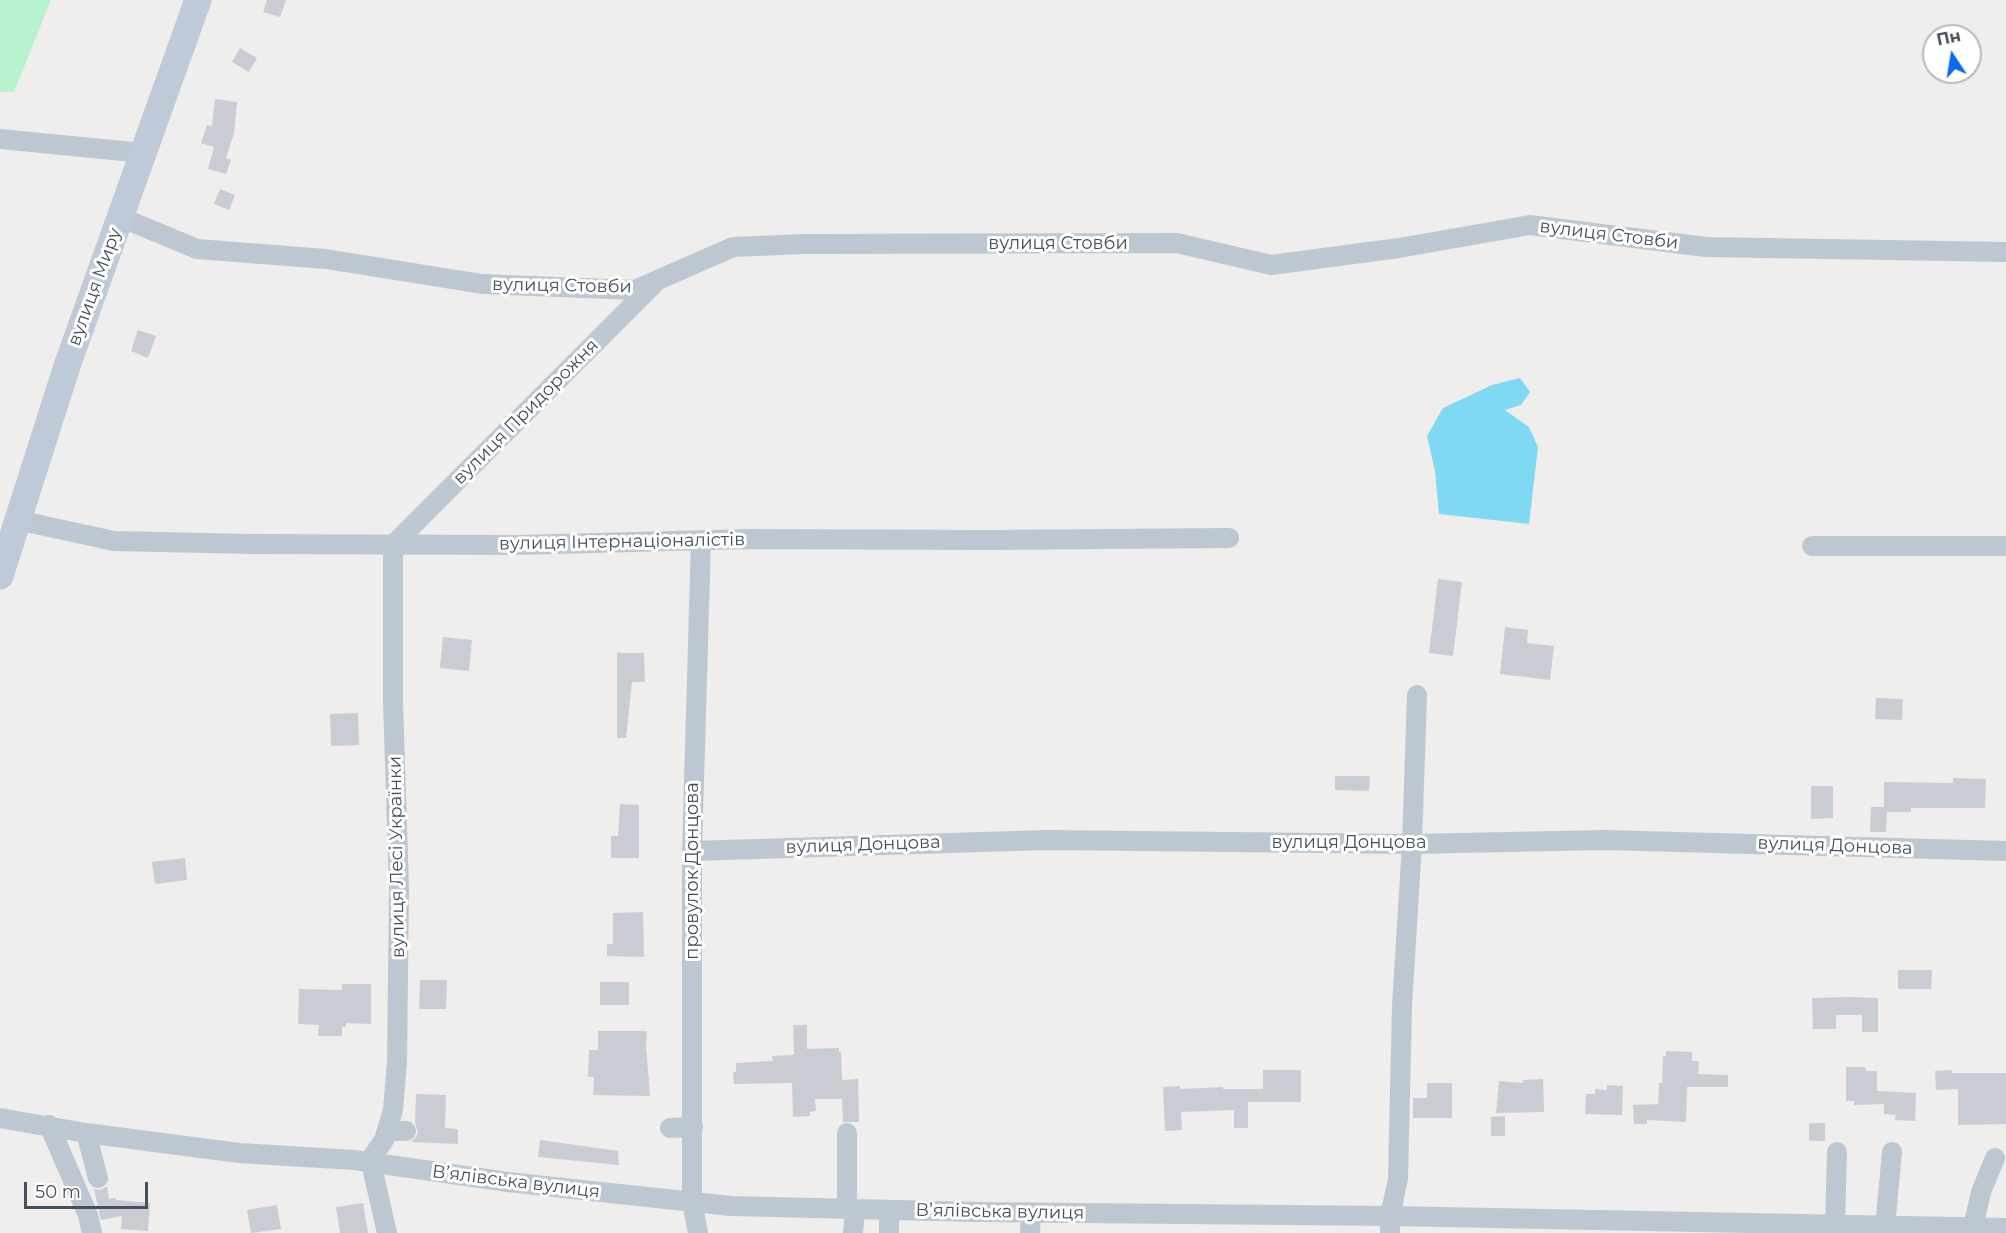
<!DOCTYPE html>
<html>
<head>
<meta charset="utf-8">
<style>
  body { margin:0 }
  #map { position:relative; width:2006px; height:1233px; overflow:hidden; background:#f0eded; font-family:Montserrat,sans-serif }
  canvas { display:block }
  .north { position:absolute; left:1922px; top:24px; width:60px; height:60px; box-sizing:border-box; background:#fff; border:2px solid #b4b9be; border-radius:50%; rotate:348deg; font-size:16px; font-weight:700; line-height:24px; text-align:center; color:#44505c }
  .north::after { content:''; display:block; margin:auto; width:21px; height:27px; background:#0c6beb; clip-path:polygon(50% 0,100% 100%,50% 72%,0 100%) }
  .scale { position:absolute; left:24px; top:1182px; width:124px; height:27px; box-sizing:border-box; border:3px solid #44505c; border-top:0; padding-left:8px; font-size:18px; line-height:21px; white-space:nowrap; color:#44505c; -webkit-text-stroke:4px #fff; paint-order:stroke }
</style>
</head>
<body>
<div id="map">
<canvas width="2006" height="1233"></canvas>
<div class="north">Пн</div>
<div class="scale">50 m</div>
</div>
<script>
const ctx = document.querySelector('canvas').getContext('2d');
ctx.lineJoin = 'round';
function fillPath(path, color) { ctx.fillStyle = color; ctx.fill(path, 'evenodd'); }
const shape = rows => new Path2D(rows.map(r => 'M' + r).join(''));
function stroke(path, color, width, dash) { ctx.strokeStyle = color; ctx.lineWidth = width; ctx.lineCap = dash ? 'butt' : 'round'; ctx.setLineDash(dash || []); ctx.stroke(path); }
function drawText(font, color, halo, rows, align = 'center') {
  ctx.font = font + ' Montserrat,sans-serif'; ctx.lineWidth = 6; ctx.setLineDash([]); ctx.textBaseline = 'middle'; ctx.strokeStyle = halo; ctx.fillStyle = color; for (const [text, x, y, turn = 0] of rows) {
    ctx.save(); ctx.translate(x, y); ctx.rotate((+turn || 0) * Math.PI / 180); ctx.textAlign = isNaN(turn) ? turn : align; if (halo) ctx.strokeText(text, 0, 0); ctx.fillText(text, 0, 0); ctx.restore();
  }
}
fillPath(shape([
  [0,0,51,0,14,92,0,92]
]), '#b7f2ce');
fillPath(shape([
  [1520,378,1530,392,1521,405,1505,410,1529,427,1538,447,1529,524,1439,514,1435,471,1427,436,1443,408,1492,385]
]), '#80d9f2');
fillPath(shape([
  [267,0,286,0,280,17,263,12],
  [240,48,257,58,249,72,232,62],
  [215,99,237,102,234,133,226,158,231,160,226,174,208,169,214,147,201,143,207,125,212,126],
  [220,189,235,195,229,210,214,204],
  [138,330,156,336,148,358,131,351],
  [1438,579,1462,582,1453,656,1429,653],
  [1505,627,1528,630,1527,643,1554,646,1550,680,1500,674],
  [443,637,472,640,469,671,440,668],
  [617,653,644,653,645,682,632,682,626,738,617,738],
  [1876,698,1903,699,1902,720,1875,719],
  [358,713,359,745,331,746,330,714],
  [1335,776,1370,776,1369,791,1335,790],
  [1953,778,1986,779,1985,808,1911,808,1911,812,1887,812,1886,832,1870,832,1871,807,1884,807,1884,782,1953,783],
  [1811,786,1833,786,1833,818,1811,819],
  [620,804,639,805,639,858,611,858,611,836,618,836],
  [185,858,187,880,155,884,152,862],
  [643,912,644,957,607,956,607,944,613,944,613,913],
  [1898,970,1932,970,1931,989,1898,989],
  [420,980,447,980,446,1009,419,1009],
  [600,982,629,982,629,1005,600,1005],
  [342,984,371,984,371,1024,346,1023,346,1027,342,1027,342,1036,318,1036,319,1025,298,1024,299,989,342,990],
  [1850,997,1878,998,1878,1032,1862,1032,1862,1015,1836,1015,1836,1029,1813,1029,1812,998],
  [793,1025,807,1025,807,1049,839,1048,839,1052,841,1052,842,1080,858,1079,859,1122,843,1122,842,1099,815,1099,816,1111,810,1112,810,1116,793,1117,792,1083,734,1084,733,1072,736,1072,736,1063,773,1061,772,1056,794,1055],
  [598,1031,647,1031,646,1046,650,1096,593,1095,594,1077,588,1077,589,1050,598,1050],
  [1666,1051,1692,1052,1692,1061,1699,1061,1698,1074,1728,1075,1728,1087,1687,1087,1686,1122,1647,1120,1647,1124,1634,1124,1633,1105,1658,1104,1659,1083,1662,1083,1663,1056,1666,1056],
  [1846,1067,1865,1067,1866,1071,1877,1071,1877,1091,1916,1093,1915,1121,1895,1120,1896,1115,1884,1114,1884,1104,1854,1105,1854,1101,1846,1101],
  [1263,1070,1301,1070,1301,1102,1248,1102,1248,1128,1234,1128,1234,1110,1181,1112,1182,1130,1165,1131,1163,1087,1180,1086,1180,1089,1223,1087,1223,1089,1263,1089],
  [1952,1070,1952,1073,2006,1073,2006,1124,1958,1125,1958,1089,1936,1090,1935,1071],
  [1543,1079,1544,1112,1496,1113,1499,1081,1523,1083,1523,1080],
  [1427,1083,1452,1083,1452,1118,1413,1118,1413,1098,1427,1098],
  [1607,1085,1623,1086,1622,1115,1585,1114,1586,1094,1595,1094,1595,1089,1607,1090],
  [416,1094,446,1095,445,1128,458,1129,458,1144,411,1142,416,1137,418,1132,415,1123],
  [1505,1116,1505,1136,1491,1136,1491,1117],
  [1809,1123,1825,1123,1825,1141,1809,1141],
  [540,1140,618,1151,619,1165,538,1157],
  [107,1186,109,1199,115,1198,116,1200,150,1203,148,1231,121,1229,122,1216,101,1220,94,1189,101,1190],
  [363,1203,368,1233,340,1233,336,1207],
  [277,1205,281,1229,251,1233,247,1210]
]), '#c9ccd2');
stroke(shape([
  [0,139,143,153],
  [120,217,197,249,326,259,482,284,635,290,733,247,803,244,1177,243,1271,265,1399,248,1530,225,1706,247,2006,252],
  [17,520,114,541,252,544,517,545,749,539,989,540,1229,538],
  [1812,546,2006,546],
  [692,851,1047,840,1412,844,1605,840,2006,851],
  [0,1118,86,1133,239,1153,354,1160,508,1182,731,1206,978,1212,1390,1216,2006,1228],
  [49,1125,88,1215,92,1233],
  [670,1128,693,1127],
  [387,1131,406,1131],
  [86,1133,98,1178],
  [368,1163,384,1140,393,1110,397,1062,399,888,393,702,393,545,654,284],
  [371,1163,387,1233],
  [847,1209,847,1133],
  [1835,1225,1837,1152],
  [1885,1227,1892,1152],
  [1973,1228,1981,1192,1995,1158],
  [698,1233,692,1202,692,851,701,540],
  [853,1233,855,1209],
  [889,1233,889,1210],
  [1030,1233,1031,1213],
  [1390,1233,1390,1216,1398,1179,1402,1006,1412,844,1417,695]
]), '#bcc7d1', 20);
stroke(shape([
  [0,576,68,363,198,0]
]), '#becad8', 27);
drawText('18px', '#44505c', '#fff', [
  ["вулиця Стовби",1609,235,7],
  ["вулиця Стовби",1058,244],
  ["вулиця Стовби",562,286,1],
  ["вулиця Миру",95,287,-70],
  ["вулиця Придорожня",526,412,-45],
  ["вулиця Інтернаціоналістів",622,542,-1],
  ["вулиця Донцова",1349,843],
  ["вулиця Донцова",863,845,-2],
  ["вулиця Донцова",1835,846,2],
  ["вулиця Лесі Українки",397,857,-91],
  ["провулок Донцова",693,871,-90],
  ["В’ялівська вулиця",516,1182,7],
  ["В’ялівська вулиця",1000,1212,1]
]);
</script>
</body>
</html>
